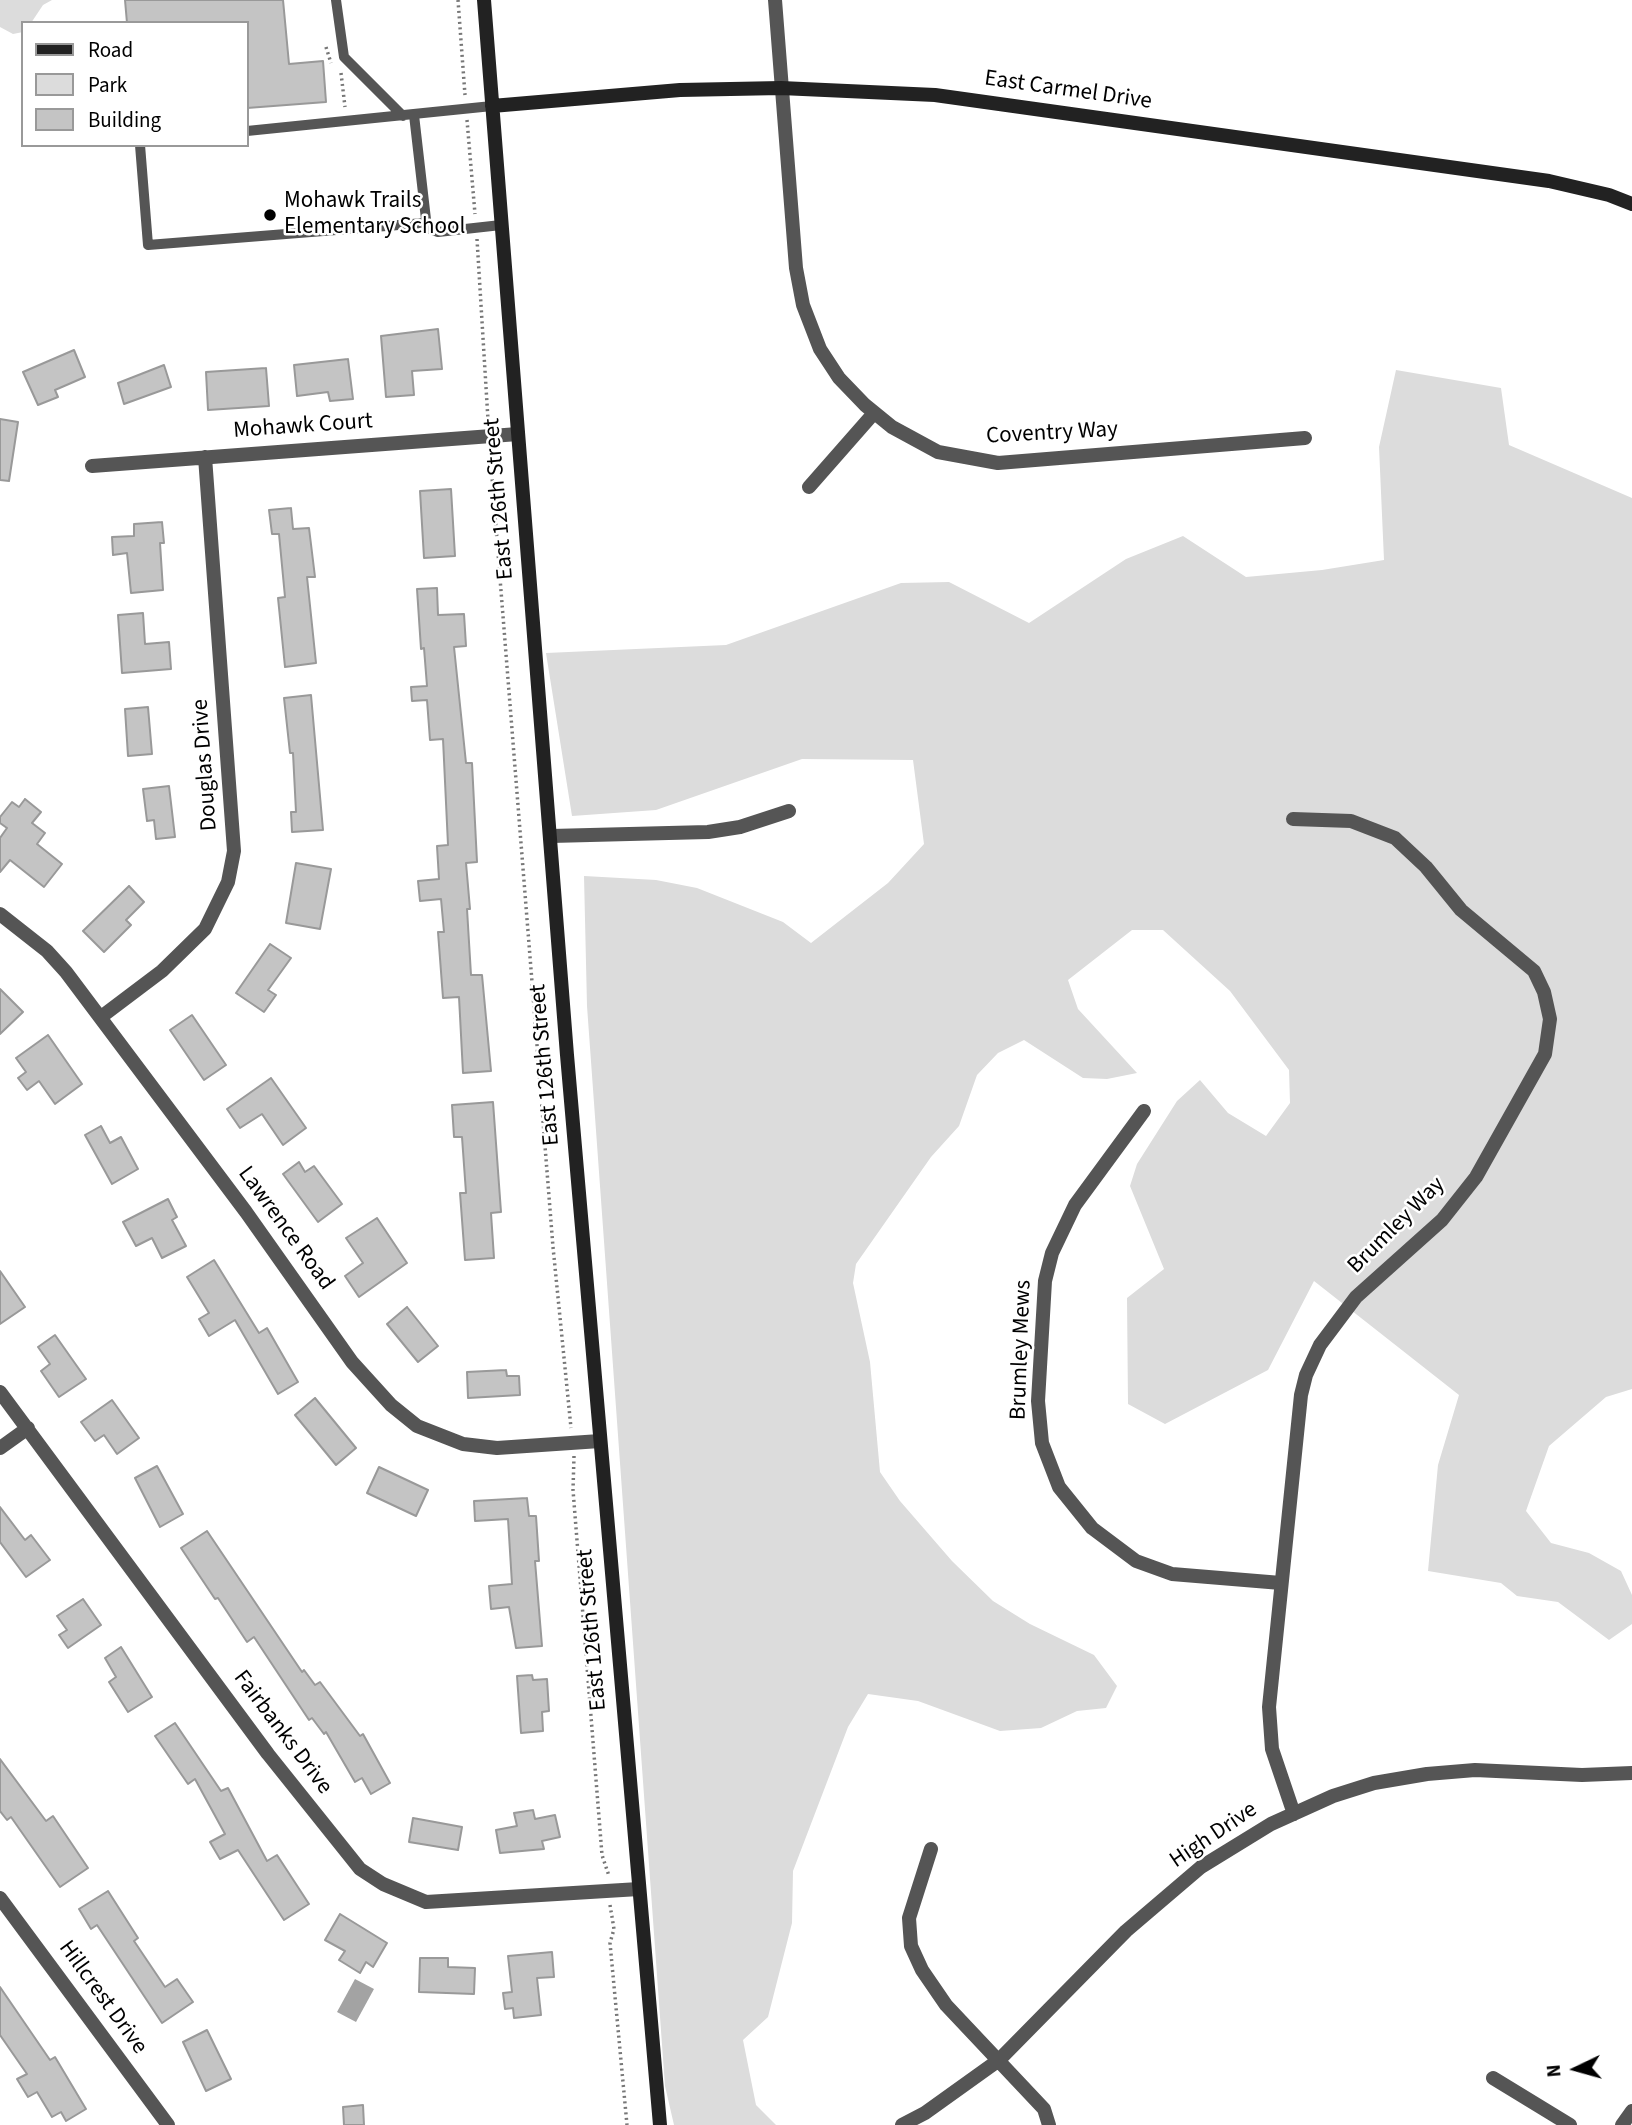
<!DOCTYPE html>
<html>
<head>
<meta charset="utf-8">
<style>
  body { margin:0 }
  #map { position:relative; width:1632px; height:2125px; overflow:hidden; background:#fff; font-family:"Source Sans 3",sans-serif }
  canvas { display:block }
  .legend { position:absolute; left:21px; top:21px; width:228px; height:126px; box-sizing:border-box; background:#fff; border:2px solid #999; margin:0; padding:9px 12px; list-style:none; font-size:21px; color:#000 }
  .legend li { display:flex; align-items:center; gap:14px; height:35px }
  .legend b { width:35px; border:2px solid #999 }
  .north { position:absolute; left:1541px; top:2034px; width:70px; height:70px; -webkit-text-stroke:5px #fff; paint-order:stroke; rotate:265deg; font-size:19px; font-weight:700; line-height:28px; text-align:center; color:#000 }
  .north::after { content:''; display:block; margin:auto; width:24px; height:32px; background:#000; clip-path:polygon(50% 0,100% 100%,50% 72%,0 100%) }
</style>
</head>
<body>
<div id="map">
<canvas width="1632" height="2125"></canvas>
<ul class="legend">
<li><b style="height:9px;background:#222"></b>Road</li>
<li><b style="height:19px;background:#dcdcdc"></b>Park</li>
<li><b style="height:19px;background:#c4c4c4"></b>Building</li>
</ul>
<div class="north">N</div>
</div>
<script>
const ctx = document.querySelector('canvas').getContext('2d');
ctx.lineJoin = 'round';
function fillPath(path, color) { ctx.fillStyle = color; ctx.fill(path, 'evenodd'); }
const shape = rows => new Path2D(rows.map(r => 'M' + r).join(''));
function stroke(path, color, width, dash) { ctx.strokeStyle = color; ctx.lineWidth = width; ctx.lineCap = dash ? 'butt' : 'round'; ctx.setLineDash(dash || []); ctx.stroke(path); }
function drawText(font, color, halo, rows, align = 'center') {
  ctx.font = font + ' "Source Sans 3",sans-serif'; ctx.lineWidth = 5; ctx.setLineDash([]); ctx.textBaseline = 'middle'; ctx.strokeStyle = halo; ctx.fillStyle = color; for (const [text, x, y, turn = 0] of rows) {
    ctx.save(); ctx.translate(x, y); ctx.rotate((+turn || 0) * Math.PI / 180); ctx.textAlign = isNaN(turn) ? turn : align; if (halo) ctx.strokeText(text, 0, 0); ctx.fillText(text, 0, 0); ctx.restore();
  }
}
fillPath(shape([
  [0,0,52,0,43,5,31,23,23,23,23,32,13,34,0,27],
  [1396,370,1501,388,1509,445,1632,498,1632,1389,1606,1397,1549,1446,1526,1511,1551,1543,1589,1553,1621,1571,1632,1595,1632,1624,1609,1640,1558,1602,1517,1596,1501,1583,1428,1571,1438,1465,1459,1395,1314,1281,1268,1370,1165,1424,1128,1404,1127,1298,1164,1269,1130,1186,1137,1164,1177,1101,1200,1080,1228,1113,1266,1136,1290,1103,1289,1070,1230,991,1163,930,1132,930,1068,980,1078,1009,1137,1073,1107,1079,1083,1078,1024,1040,998,1053,977,1075,959,1126,931,1157,856,1264,853,1283,870,1362,880,1472,900,1501,952,1561,993,1601,1030,1624,1094,1655,1117,1686,1106,1708,1077,1711,1041,1728,1000,1731,918,1701,868,1694,848,1727,793,1871,792,1923,768,2017,743,2040,756,2105,776,2125,674,2125,665,2086,587,1006,584,876,656,880,697,888,783,922,811,943,888,883,924,844,913,760,802,759,656,810,572,816,546,653,726,645,901,583,949,582,1029,623,1126,559,1183,536,1246,577,1322,570,1384,560,1379,447]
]), '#dcdcdc');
fillPath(shape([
  [355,1979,374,1989,356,2022,337,2012]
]), '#a3a3a3');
const building = shape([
  [125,0,283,0,289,64,323,61,326,102,247,108,247,23,127,23,125,0],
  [438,329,442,369,412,371,414,395,386,397,381,336,438,329],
  [74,350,85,377,55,390,58,397,38,405,23,372,74,350],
  [348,359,353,399,330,401,328,392,297,396,294,365,348,359],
  [164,365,171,387,124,404,118,383,164,365],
  [266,368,269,406,208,410,206,372,266,368],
  [0,419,18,422,9,481,0,480,0,419],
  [451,489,455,556,424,558,420,491,451,489],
  [291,508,293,529,309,528,315,577,307,577,316,663,285,667,278,598,285,597,279,534,272,534,269,510,291,508],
  [162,522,164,543,160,543,163,590,131,593,127,553,113,555,112,537,134,536,134,524,162,522],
  [437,588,438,615,464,614,466,646,454,647,466,763,472,763,477,862,466,863,470,909,467,909,471,975,482,975,491,1071,463,1073,459,997,443,998,438,932,444,932,441,899,420,901,418,881,439,879,437,846,448,845,443,739,430,740,427,700,412,701,411,687,427,686,424,648,421,649,417,589,437,588],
  [143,613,145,644,169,642,171,669,122,673,118,615,143,613],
  [311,695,323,830,292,832,291,812,296,812,293,753,290,753,284,698,311,695],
  [148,707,152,754,128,756,125,709,148,707],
  [169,786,175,837,156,839,154,820,147,821,143,789,169,786],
  [25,799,41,812,32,823,45,833,37,844,62,864,44,887,10,860,0,872,0,838,7,828,0,823,0,817,12,802,19,807,25,799],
  [296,863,331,869,320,929,286,923,296,863],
  [129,886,144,902,126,920,131,925,104,952,83,931,129,886],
  [270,944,291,958,268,990,276,995,264,1012,236,993,270,944],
  [0,989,23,1012,0,1034,0,989],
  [192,1015,226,1065,204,1080,170,1030,192,1015],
  [48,1035,82,1084,55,1104,39,1081,27,1090,18,1078,26,1072,16,1058,48,1035],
  [271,1078,306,1128,283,1145,262,1114,240,1128,227,1109,271,1078],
  [493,1102,501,1212,491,1213,494,1258,465,1260,460,1193,466,1193,462,1137,454,1137,452,1105,493,1102],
  [101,1126,110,1143,121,1137,138,1169,112,1184,85,1135,101,1126],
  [299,1162,305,1172,314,1166,342,1204,318,1222,283,1174,299,1162],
  [168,1199,177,1217,172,1220,186,1246,162,1258,152,1238,136,1246,123,1222,168,1199],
  [377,1218,407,1263,359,1297,345,1276,363,1263,346,1238,377,1218],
  [214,1260,259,1333,267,1328,298,1382,278,1394,235,1320,209,1336,199,1319,209,1313,187,1277,214,1260],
  [0,1271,25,1307,0,1324,0,1271],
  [407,1307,438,1346,418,1362,387,1324,407,1307],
  [55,1335,86,1379,59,1397,41,1371,50,1364,38,1347,55,1335],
  [506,1370,507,1376,519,1376,520,1395,468,1398,467,1372,506,1370],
  [315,1398,356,1448,336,1465,295,1415,315,1398],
  [112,1400,139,1438,117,1454,104,1435,95,1441,81,1422,112,1400],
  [157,1466,183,1514,160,1527,135,1478,157,1466],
  [379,1467,428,1490,416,1516,367,1493,379,1467],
  [527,1498,529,1516,536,1516,539,1561,535,1561,542,1646,516,1648,509,1607,491,1609,489,1586,512,1584,508,1519,475,1521,474,1501,527,1498],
  [0,1507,25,1540,31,1535,50,1560,26,1577,0,1542,0,1507],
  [207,1531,302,1672,304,1670,315,1685,320,1682,360,1736,363,1734,390,1783,371,1794,362,1778,355,1782,326,1732,324,1734,312,1718,309,1720,254,1637,247,1642,218,1598,215,1599,181,1548,207,1531],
  [83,1599,101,1625,68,1648,59,1635,67,1630,57,1616,83,1599],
  [121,1647,152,1697,128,1712,109,1682,116,1677,105,1658,121,1647],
  [532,1675,533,1680,547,1679,549,1711,542,1712,543,1731,521,1733,517,1676,532,1675],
  [175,1723,221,1791,228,1788,267,1861,277,1855,309,1904,284,1920,238,1850,220,1859,210,1842,225,1834,195,1779,188,1784,155,1736,175,1723],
  [0,1759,46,1821,53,1816,88,1868,60,1887,11,1817,7,1820,0,1811,0,1759],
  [533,1810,535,1819,555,1815,560,1837,542,1841,544,1849,500,1853,496,1830,517,1826,514,1813,533,1810],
  [413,1818,462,1827,458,1850,409,1842,413,1818],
  [108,1891,138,1938,134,1941,165,1987,177,1979,193,2002,162,2023,97,1925,91,1929,79,1909,108,1891],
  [340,1914,387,1943,373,1967,366,1962,360,1973,339,1960,345,1951,325,1940,340,1914],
  [552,1952,554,1977,537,1978,541,2015,514,2018,513,2008,505,2009,503,1993,512,1992,508,1956,552,1952],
  [420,1958,448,1958,448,1967,475,1968,474,1994,419,1992,420,1958],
  [0,1987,50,2060,55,2057,86,2109,66,2121,61,2112,52,2117,37,2092,28,2097,17,2079,27,2074,0,2035,0,1987],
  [207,2030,231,2079,206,2091,183,2042,207,2030],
  [363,2105,364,2125,344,2125,343,2107,363,2105]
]);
fillPath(building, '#c4c4c4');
stroke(building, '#999', 2);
stroke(shape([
  [458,0,465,95],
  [326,47,331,63],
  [341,73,345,107],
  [467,120,475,214],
  [477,239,488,420],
  [490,452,553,1247,571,1428],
  [574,1456,573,1490,602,1855,609,1876],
  [610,1905,614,1929,610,1943,627,2125]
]), '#777', 3.5, [2, 3.5]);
stroke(shape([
  [336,0,344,57,403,116],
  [414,115,427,228,438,232,501,225],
  [247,131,492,106],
  [140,145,148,245,424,223]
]), '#555', 10);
stroke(shape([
  [775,0,796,268,803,305,820,349,839,378,865,405,892,427,938,452,998,463,1305,438],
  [92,466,518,434],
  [809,487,874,413],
  [1293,819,1351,821,1395,838,1426,867,1461,910,1534,971,1544,992,1550,1019,1545,1054,1476,1177,1442,1220,1356,1297,1320,1345,1306,1375,1301,1395,1269,1707,1272,1749,1294,1814],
  [551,836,708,832,740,827,789,811],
  [0,914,47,951,66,972,246,1212,352,1362,391,1405,417,1426,463,1444,497,1448,600,1441],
  [101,1017,162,971,205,929,228,882,234,851,205,457],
  [1144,1111,1075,1205,1052,1253,1045,1281,1038,1401,1042,1443,1059,1487,1092,1528,1136,1561,1172,1574,1281,1583],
  [0,1392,268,1754,360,1869,383,1884,426,1902,639,1889],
  [0,1448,28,1428],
  [931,1849,909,1918,911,1946,922,1970,946,2005,1044,2109,1049,2125],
  [0,1898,168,2125],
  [1493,2078,1570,2125],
  [902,2125,925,2113,999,2060,1126,1931,1201,1867,1271,1824,1333,1796,1374,1783,1427,1774,1475,1770,1582,1775,1632,1773],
  [1622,2125,1632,2111]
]), '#555', 14);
stroke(shape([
  [484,0,567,1055,660,2125],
  [492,106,680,90,781,88,935,95,1549,181,1609,195,1632,204]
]), '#222', 14);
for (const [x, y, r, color] of [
  [270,215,7,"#000"]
]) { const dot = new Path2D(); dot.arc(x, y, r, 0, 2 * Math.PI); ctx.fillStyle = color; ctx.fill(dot); stroke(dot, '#fff', 2.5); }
drawText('23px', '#000', '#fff', [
  ["East Carmel Drive",1068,91,8],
  ["Mohawk Court",303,427,-4],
  ["Coventry Way",1052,434,-3],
  ["East 126th Street",500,499,-95],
  ["Douglas Drive",206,765,-94],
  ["East 126th Street",546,1065,-95],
  ["Brumley Way",1397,1226,-45],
  ["Lawrence Road",285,1229,54],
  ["Brumley Mews",1022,1350,-88],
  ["East 126th Street",593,1630,-95],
  ["Fairbanks Drive",282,1733,53],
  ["High Drive",1214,1836,-34],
  ["Hillcrest Drive",102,1998,54]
]);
drawText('23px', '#000', '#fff', [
  ["Mohawk Trails",284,202],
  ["Elementary School",284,228]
], 'left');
</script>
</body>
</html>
